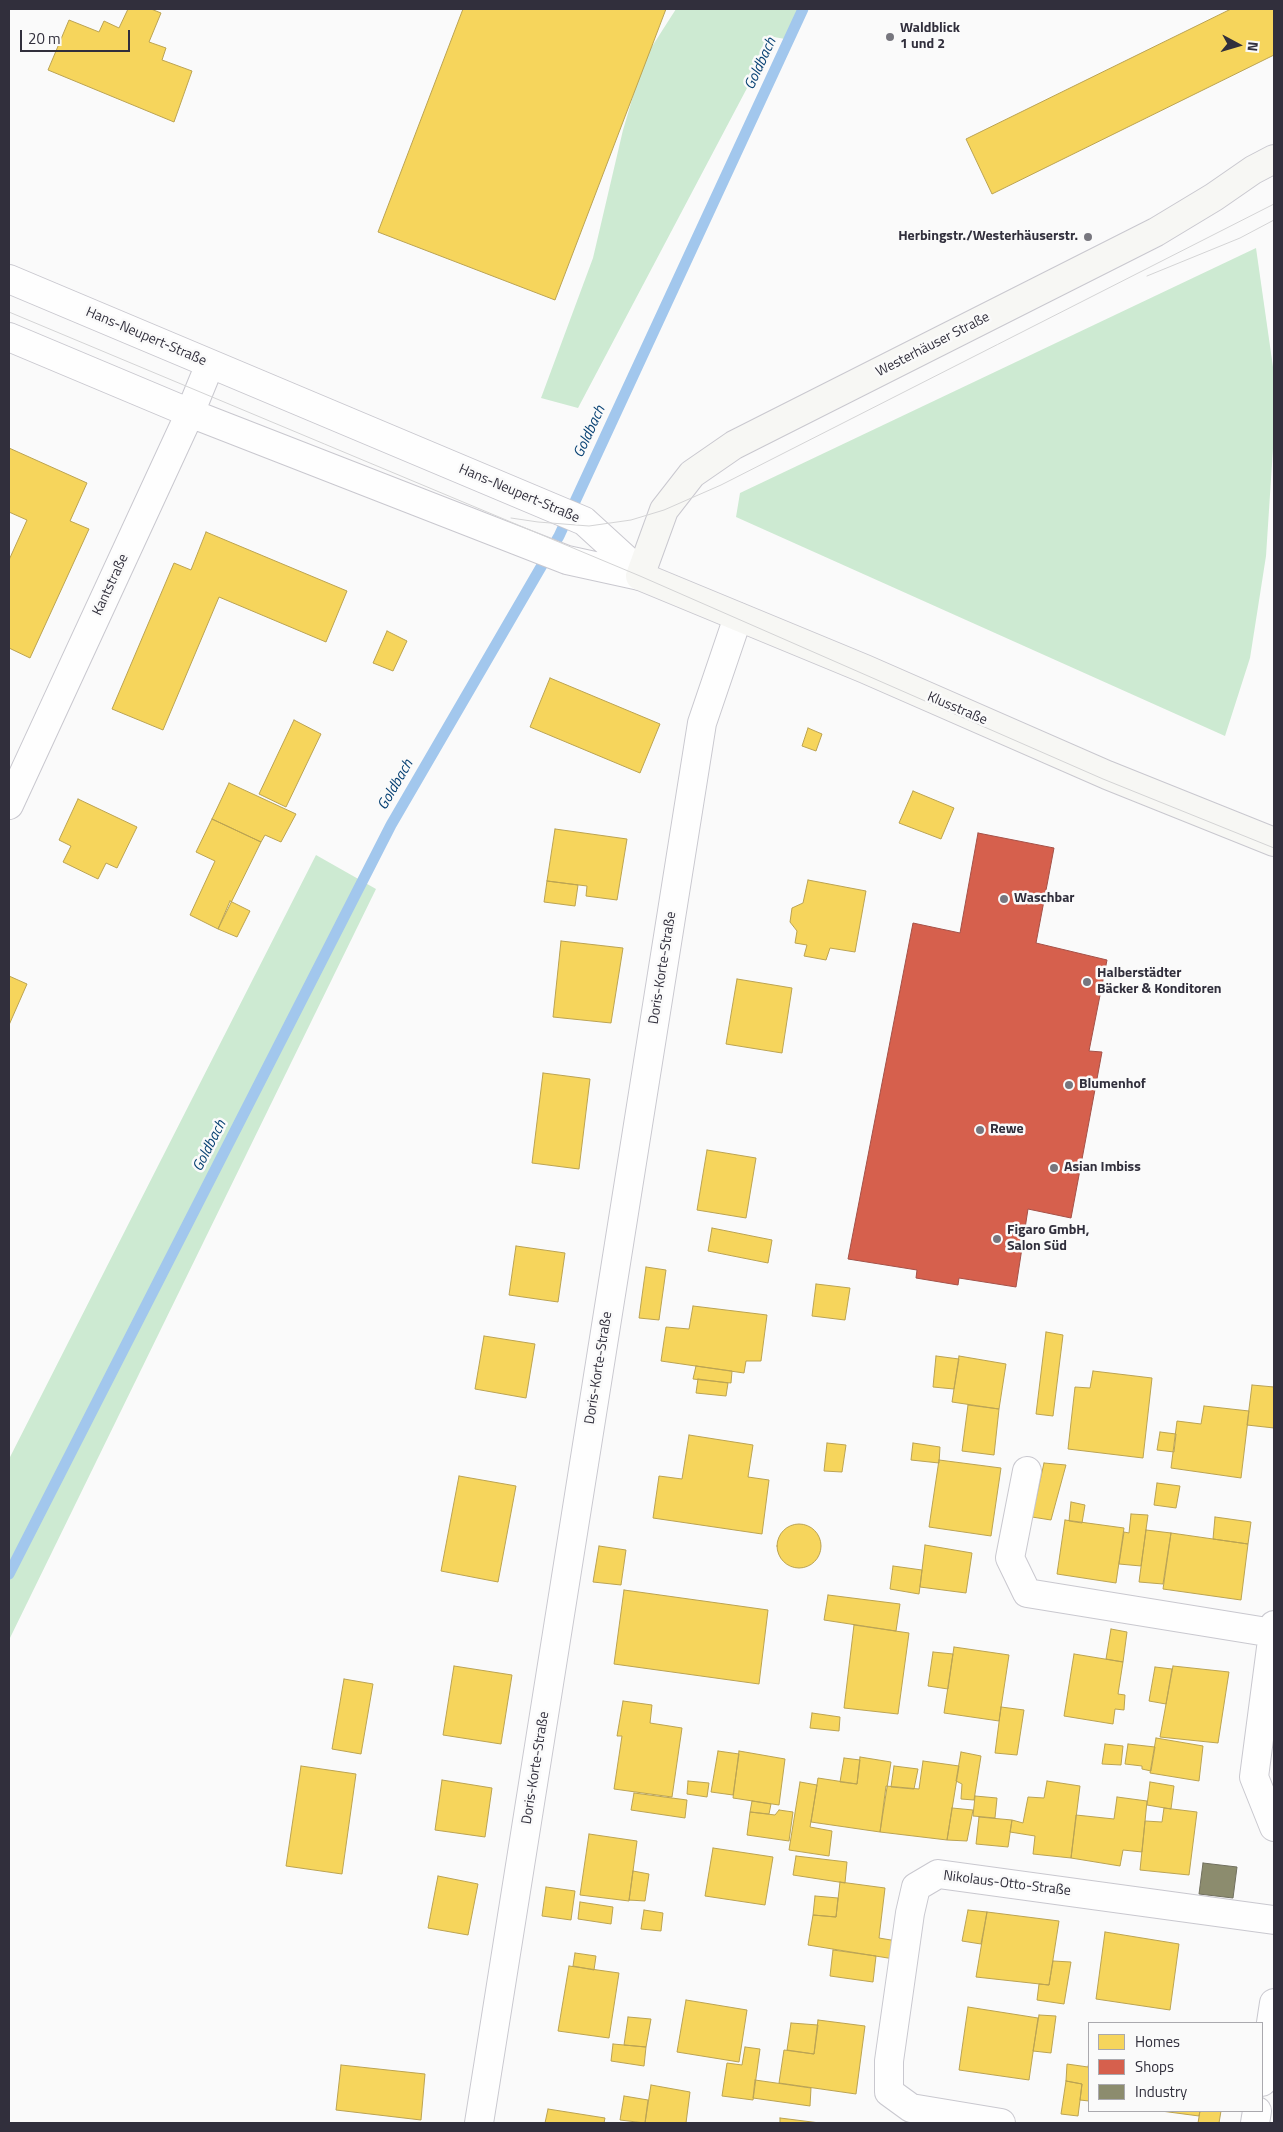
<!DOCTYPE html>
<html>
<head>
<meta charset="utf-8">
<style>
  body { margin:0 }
  #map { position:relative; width:1283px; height:2132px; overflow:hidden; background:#fafafa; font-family:"Titillium Web",sans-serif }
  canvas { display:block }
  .frame { position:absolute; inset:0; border:10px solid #312f3c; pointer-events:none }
  .legend { position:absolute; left:1088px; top:2022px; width:175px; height:90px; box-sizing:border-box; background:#fafafa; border:1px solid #aaa9ae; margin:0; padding:6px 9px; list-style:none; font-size:15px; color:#312f3c }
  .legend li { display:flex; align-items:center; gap:10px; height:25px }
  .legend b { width:25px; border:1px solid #aaa9ae }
  .north { position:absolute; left:1213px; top:20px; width:50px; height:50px; -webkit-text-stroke:4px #fafafa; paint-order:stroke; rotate:96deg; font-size:14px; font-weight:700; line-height:20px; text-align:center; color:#312f3c }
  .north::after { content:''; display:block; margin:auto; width:18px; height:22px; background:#312f3c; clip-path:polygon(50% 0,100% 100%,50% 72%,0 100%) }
  .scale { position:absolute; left:20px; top:30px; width:110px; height:22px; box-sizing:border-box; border:2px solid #312f3c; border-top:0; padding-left:6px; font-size:15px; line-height:18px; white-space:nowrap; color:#312f3c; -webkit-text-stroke:4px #fafafa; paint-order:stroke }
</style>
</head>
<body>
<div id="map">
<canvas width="1283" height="2132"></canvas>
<div class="frame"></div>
<ul class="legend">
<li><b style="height:14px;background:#f6d55c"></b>Homes</li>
<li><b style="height:14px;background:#d6604d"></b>Shops</li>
<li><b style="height:14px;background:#8c8c6e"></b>Industry</li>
</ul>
<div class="north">N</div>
<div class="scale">20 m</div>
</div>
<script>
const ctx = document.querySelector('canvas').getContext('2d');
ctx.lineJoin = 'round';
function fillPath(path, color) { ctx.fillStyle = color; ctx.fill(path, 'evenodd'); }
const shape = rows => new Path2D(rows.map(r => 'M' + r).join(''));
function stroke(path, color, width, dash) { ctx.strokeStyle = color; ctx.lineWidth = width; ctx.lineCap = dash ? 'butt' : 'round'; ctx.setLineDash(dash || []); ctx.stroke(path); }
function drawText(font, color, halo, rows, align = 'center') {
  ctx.font = font + ' "Titillium Web",sans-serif'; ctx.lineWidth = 5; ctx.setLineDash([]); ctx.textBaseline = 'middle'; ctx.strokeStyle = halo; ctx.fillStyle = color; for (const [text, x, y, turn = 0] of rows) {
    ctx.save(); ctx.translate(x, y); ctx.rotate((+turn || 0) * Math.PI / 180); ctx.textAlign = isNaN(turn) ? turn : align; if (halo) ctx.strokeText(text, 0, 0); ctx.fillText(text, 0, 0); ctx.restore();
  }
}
fillPath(shape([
  [676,9,801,9,785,39,774,37,578,408,541,398,593,258,623,130,644,59],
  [1256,248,1274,374,1274,433,1266,556,1250,658,1225,736,736,517,740,493],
  [316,855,376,889,9,1640,9,1459]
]), '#cdead2');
const homes = shape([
  [128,9,151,9,161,13,149,42,166,48,162,60,192,71,174,122,48,70,69,20,99,32,104,21,119,28,128,9],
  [463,9,666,9,555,300,378,232,463,9],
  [1231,9,1274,9,1274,55,992,194,966,139,1231,9],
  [9,448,87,483,70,521,89,529,30,658,9,648,9,560,27,520,9,512,9,448],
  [206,532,347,591,326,642,219,597,163,730,112,709,174,563,191,570,206,532],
  [387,631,407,641,393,671,373,663,387,631],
  [550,678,660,724,640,773,530,727,550,678],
  [294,720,321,734,286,807,259,794,294,720],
  [808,728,822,734,816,751,802,746,808,728],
  [229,783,296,814,281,842,265,835,261,842,212,819,229,783],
  [913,791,954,808,941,839,899,823,913,791],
  [78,799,137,827,117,868,106,863,98,879,63,862,71,846,59,840,78,799],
  [212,819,261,842,218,929,190,915,215,861,196,852,212,819],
  [555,829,627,839,617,900,586,896,587,886,547,881,555,829],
  [808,880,866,891,855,952,830,948,826,960,804,956,807,945,795,943,797,931,790,922,792,908,803,903,808,880],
  [547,881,578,885,575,906,544,902,547,881],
  [230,901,250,911,237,937,218,929,230,901],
  [561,941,623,948,611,1023,553,1017,561,941],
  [9,976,27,984,9,1025,9,976],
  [737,979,792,988,782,1053,726,1044,737,979],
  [543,1073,590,1079,579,1169,532,1163,543,1073],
  [707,1150,756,1158,746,1218,697,1210,707,1150],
  [712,1228,772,1240,768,1263,708,1251,712,1228],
  [516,1246,565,1253,558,1302,509,1295,516,1246],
  [646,1267,666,1270,659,1320,639,1318,646,1267],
  [816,1284,850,1288,845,1320,812,1316,816,1284],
  [693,1306,767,1315,761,1361,746,1361,744,1373,661,1361,666,1327,689,1329,693,1306],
  [1046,1332,1063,1335,1053,1416,1036,1414,1046,1332],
  [484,1336,535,1344,526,1398,475,1389,484,1336],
  [936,1356,959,1359,954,1389,933,1387,936,1356],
  [959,1356,1006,1364,999,1409,952,1402,959,1356],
  [696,1366,732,1371,731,1383,693,1379,696,1366],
  [1093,1371,1152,1378,1143,1458,1068,1449,1075,1387,1090,1388,1093,1371],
  [698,1379,728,1383,726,1396,696,1393,698,1379],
  [1252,1385,1274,1387,1274,1428,1247,1425,1252,1385],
  [968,1405,999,1409,994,1455,962,1451,968,1405],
  [1204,1406,1249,1411,1241,1478,1171,1468,1177,1421,1201,1424,1204,1406],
  [1160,1432,1176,1434,1174,1452,1157,1450,1160,1432],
  [689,1435,753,1445,748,1477,769,1480,762,1534,653,1518,659,1476,682,1479,689,1435],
  [827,1443,846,1445,842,1472,824,1471,827,1443],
  [913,1443,940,1447,939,1463,911,1460,913,1443],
  [939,1460,1001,1468,991,1536,929,1527,939,1460],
  [1044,1463,1066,1465,1051,1520,1032,1517,1044,1463],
  [459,1476,516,1486,498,1582,441,1571,459,1476],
  [1157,1483,1180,1486,1176,1508,1154,1505,1157,1483],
  [1071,1502,1085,1505,1082,1523,1069,1521,1071,1502],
  [1131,1514,1148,1515,1141,1566,1119,1564,1124,1532,1129,1533,1131,1514],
  [1215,1517,1251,1522,1248,1544,1213,1539,1215,1517],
  [1065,1520,1124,1528,1116,1583,1057,1574,1065,1520],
  '777 1546a22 22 0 1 1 44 0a22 22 0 1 1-44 0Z',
  [1146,1530,1171,1533,1163,1584,1139,1582,1146,1530],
  [1171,1533,1248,1544,1241,1600,1163,1589,1171,1533],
  [925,1545,972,1553,966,1593,920,1587,925,1545],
  [599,1546,626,1550,621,1585,593,1582,599,1546],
  [893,1566,922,1570,919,1594,890,1589,893,1566],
  [624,1590,768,1610,759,1684,614,1664,624,1590],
  [828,1595,900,1604,896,1631,824,1620,828,1595],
  [854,1625,909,1633,898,1714,844,1708,854,1625],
  [1111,1629,1127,1632,1123,1662,1106,1659,1111,1629],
  [954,1647,1009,1655,999,1721,944,1713,954,1647],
  [933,1652,953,1654,948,1689,928,1686,933,1652],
  [1074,1654,1123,1662,1118,1694,1125,1695,1124,1710,1115,1709,1113,1724,1064,1716,1074,1654],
  [454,1666,512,1675,501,1744,443,1735,454,1666],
  [1173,1666,1229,1672,1218,1743,1160,1737,1173,1666],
  [1155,1667,1172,1669,1166,1704,1149,1701,1155,1667],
  [344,1679,373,1684,361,1754,332,1749,344,1679],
  [623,1701,652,1705,650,1723,682,1728,672,1797,614,1789,622,1736,617,1736,623,1701],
  [1001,1707,1024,1710,1017,1755,995,1753,1001,1707],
  [812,1713,840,1717,839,1731,810,1728,812,1713],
  [1156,1738,1203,1746,1199,1781,1150,1773,1156,1738],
  [1105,1744,1123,1746,1121,1765,1102,1764,1105,1744],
  [1128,1744,1155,1747,1151,1771,1142,1769,1142,1766,1125,1764,1128,1744],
  [718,1751,739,1754,733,1795,711,1792,718,1751],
  [739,1751,785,1759,779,1805,733,1798,739,1751],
  [961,1752,981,1756,974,1800,961,1799,962,1784,956,1781,961,1752],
  [860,1757,891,1762,880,1832,811,1822,818,1778,857,1784,860,1757],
  [844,1758,860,1760,857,1784,840,1782,844,1758],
  [923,1761,959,1766,947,1840,880,1832,886,1786,919,1789,923,1761],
  [301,1766,356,1774,342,1874,286,1866,301,1766],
  [894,1766,918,1769,914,1789,891,1787,894,1766],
  [442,1780,492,1788,485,1837,435,1830,442,1780],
  [688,1781,709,1783,707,1797,687,1794,688,1781],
  [1047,1781,1080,1786,1071,1858,1033,1854,1035,1836,1010,1832,1012,1820,1023,1823,1028,1797,1044,1798,1047,1781],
  [800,1782,817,1785,810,1827,832,1831,829,1856,789,1850,800,1782],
  [1150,1782,1174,1786,1171,1809,1147,1805,1150,1782],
  [634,1793,687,1800,685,1818,631,1810,634,1793],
  [975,1796,997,1798,995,1818,973,1816,975,1796],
  [1117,1797,1147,1801,1142,1852,1123,1850,1120,1866,1071,1858,1076,1815,1114,1819,1117,1797],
  [752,1801,771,1804,769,1814,750,1812,752,1801],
  [952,1808,973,1810,967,1841,947,1840,952,1808],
  [1164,1808,1197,1812,1189,1875,1140,1870,1145,1821,1162,1822,1164,1808],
  [779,1810,793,1812,789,1841,747,1835,750,1812,775,1815,779,1810],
  [979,1817,1012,1820,1008,1847,976,1844,979,1817],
  [589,1834,637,1841,629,1901,580,1895,589,1834],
  [713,1848,773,1857,765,1905,705,1896,713,1848],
  [796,1856,847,1862,845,1883,793,1875,796,1856],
  [633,1871,649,1874,645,1901,629,1900,633,1871],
  [438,1876,478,1884,468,1935,428,1928,438,1876],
  [840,1882,885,1888,879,1938,897,1941,894,1959,808,1945,813,1915,836,1917,840,1882],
  [546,1887,575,1891,571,1920,542,1916,546,1887],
  [815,1896,838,1898,836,1917,813,1915,815,1896],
  [580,1902,613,1907,611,1924,578,1919,580,1902],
  [644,1910,663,1913,661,1931,641,1929,644,1910],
  [968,1910,987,1912,981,1944,962,1941,968,1910],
  [987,1912,1059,1921,1049,1985,976,1977,987,1912],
  [1105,1932,1179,1944,1170,2010,1096,1999,1105,1932],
  [833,1950,876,1956,873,1982,830,1976,833,1950],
  [575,1953,596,1956,594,1970,573,1966,575,1953],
  [1053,1961,1071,1962,1064,2004,1037,2000,1039,1984,1049,1985,1053,1961],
  [569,1966,619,1973,609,2038,558,2031,569,1966],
  [686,2000,747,2010,739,2062,677,2052,686,2000],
  [968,2007,1038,2018,1029,2080,959,2070,968,2007],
  [1039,2015,1056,2016,1051,2053,1033,2051,1039,2015],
  [628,2017,651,2019,646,2047,624,2045,628,2017],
  [818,2020,865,2026,856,2094,779,2083,784,2050,814,2054,818,2020],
  [791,2023,818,2025,814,2054,787,2050,791,2023],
  [613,2044,646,2047,644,2066,611,2061,613,2044],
  [745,2047,760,2049,753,2100,722,2096,727,2063,742,2065,745,2047],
  [1089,2061,1089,2101,1080,2100,1082,2084,1066,2081,1067,2064,1088,2067,1089,2061],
  [341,2065,425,2074,421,2120,336,2110,341,2065],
  [755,2080,811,2088,810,2106,753,2098,755,2080],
  [1066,2081,1082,2084,1078,2116,1061,2114,1066,2081],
  [651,2085,690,2092,686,2123,645,2123,651,2085],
  [624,2096,648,2100,645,2123,620,2120,624,2096],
  [548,2109,605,2118,604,2123,545,2123,548,2109],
  [1161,2111,1200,2111,1199,2116,1161,2111],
  [1200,2111,1221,2111,1219,2123,1198,2123,1200,2111],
  [780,2118,820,2123,780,2123,780,2118]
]);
fillPath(homes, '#f6d55c');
stroke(homes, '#bba352', 1);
const shops = shape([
  [978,833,1054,848,1036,943,1107,960,1089,1051,1102,1052,1071,1218,1028,1209,1016,1287,959,1278,958,1285,916,1278,917,1270,848,1259,913,923,960,933,978,833]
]);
fillPath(shops, '#d6604d');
stroke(shops, '#a45148', 1);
const industry = shape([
  [1203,1863,1237,1867,1233,1898,1199,1894,1203,1863]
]);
fillPath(industry, '#8c8c6e');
stroke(industry, '#71705f', 1);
stroke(shape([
  [9,1574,391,825,559,536,803,9]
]), '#a2c7ed', 11);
const street = shape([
  [9,279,584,521,630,563,640,576],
  [9,337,190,413,567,560,640,576],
  [9,805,190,413,210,364],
  [1027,1471,1010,1558,1027,1593,1273,1633],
  [1274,1625,1254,1777,1274,1827],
  [1262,2082,1274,2003],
  [479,2123,702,723,738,617],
  [1001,2123,911,2108,889,2092,889,2061,910,1913,916,1887,938,1874,1274,1920],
  [1255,2123,1257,2111]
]);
const secondary = shape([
  [1274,159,1253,170,1214,197,1156,232,734,445,692,474,664,510,640,576,865,669,1107,775,1274,842]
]);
stroke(street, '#c9c8cf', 30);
stroke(secondary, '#c9c8cf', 30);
stroke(street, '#fefefe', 28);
stroke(secondary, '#f7f7f4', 28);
stroke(shape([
  [1147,276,1240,238,1274,220],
  [9,312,640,576,1103,779,1274,848],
  [511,518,538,522,589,526,631,520,664,510,721,485,1274,204]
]), '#d4d4d5', 1);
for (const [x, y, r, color] of [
  [890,37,5,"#77767e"],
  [1088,237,5,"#77767e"],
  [1004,899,5,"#77767e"],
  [1087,982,5,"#77767e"],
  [1069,1085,5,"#77767e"],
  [980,1130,5,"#77767e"],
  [1054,1168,5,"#77767e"],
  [997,1239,5,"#77767e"]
]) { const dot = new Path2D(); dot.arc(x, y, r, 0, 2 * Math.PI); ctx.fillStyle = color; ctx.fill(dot); stroke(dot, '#fafafa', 2); }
drawText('bold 14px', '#312f3c', '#fafafa', [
  ["Waldblick",900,29],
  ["1 und 2",900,45],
  ["Herbingstr./Westerhäuserstr.",1078,237,"right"],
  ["Waschbar",1014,899],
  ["Halberstädter",1097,974],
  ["Bäcker & Konditoren",1097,990],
  ["Blumenhof",1079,1085],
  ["Rewe",990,1130],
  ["Asian Imbiss",1064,1168],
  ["Figaro GmbH,",1007,1231],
  ["Salon Süd",1007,1247]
], 'left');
drawText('14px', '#312f3c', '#fafafa', [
  ["Hans-Neupert-Straße",146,337,23],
  ["Westerhäuser Straße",933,345,-27],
  ["Hans-Neupert-Straße",519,494,23],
  ["Kantstraße",111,585,-65],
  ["Klusstraße",957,709,23],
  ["Doris-Korte-Straße",663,968,-81],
  ["Doris-Korte-Straße",599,1368,-81],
  ["Doris-Korte-Straße",536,1768,-81],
  ["Nikolaus-Otto-Straße",1007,1884,7]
]);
drawText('italic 15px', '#074173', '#fafafa', [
  ["Goldbach",761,64,-65],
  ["Goldbach",590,432,-65],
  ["Goldbach",396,785,-60],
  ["Goldbach",210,1146,-63]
]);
</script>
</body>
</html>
